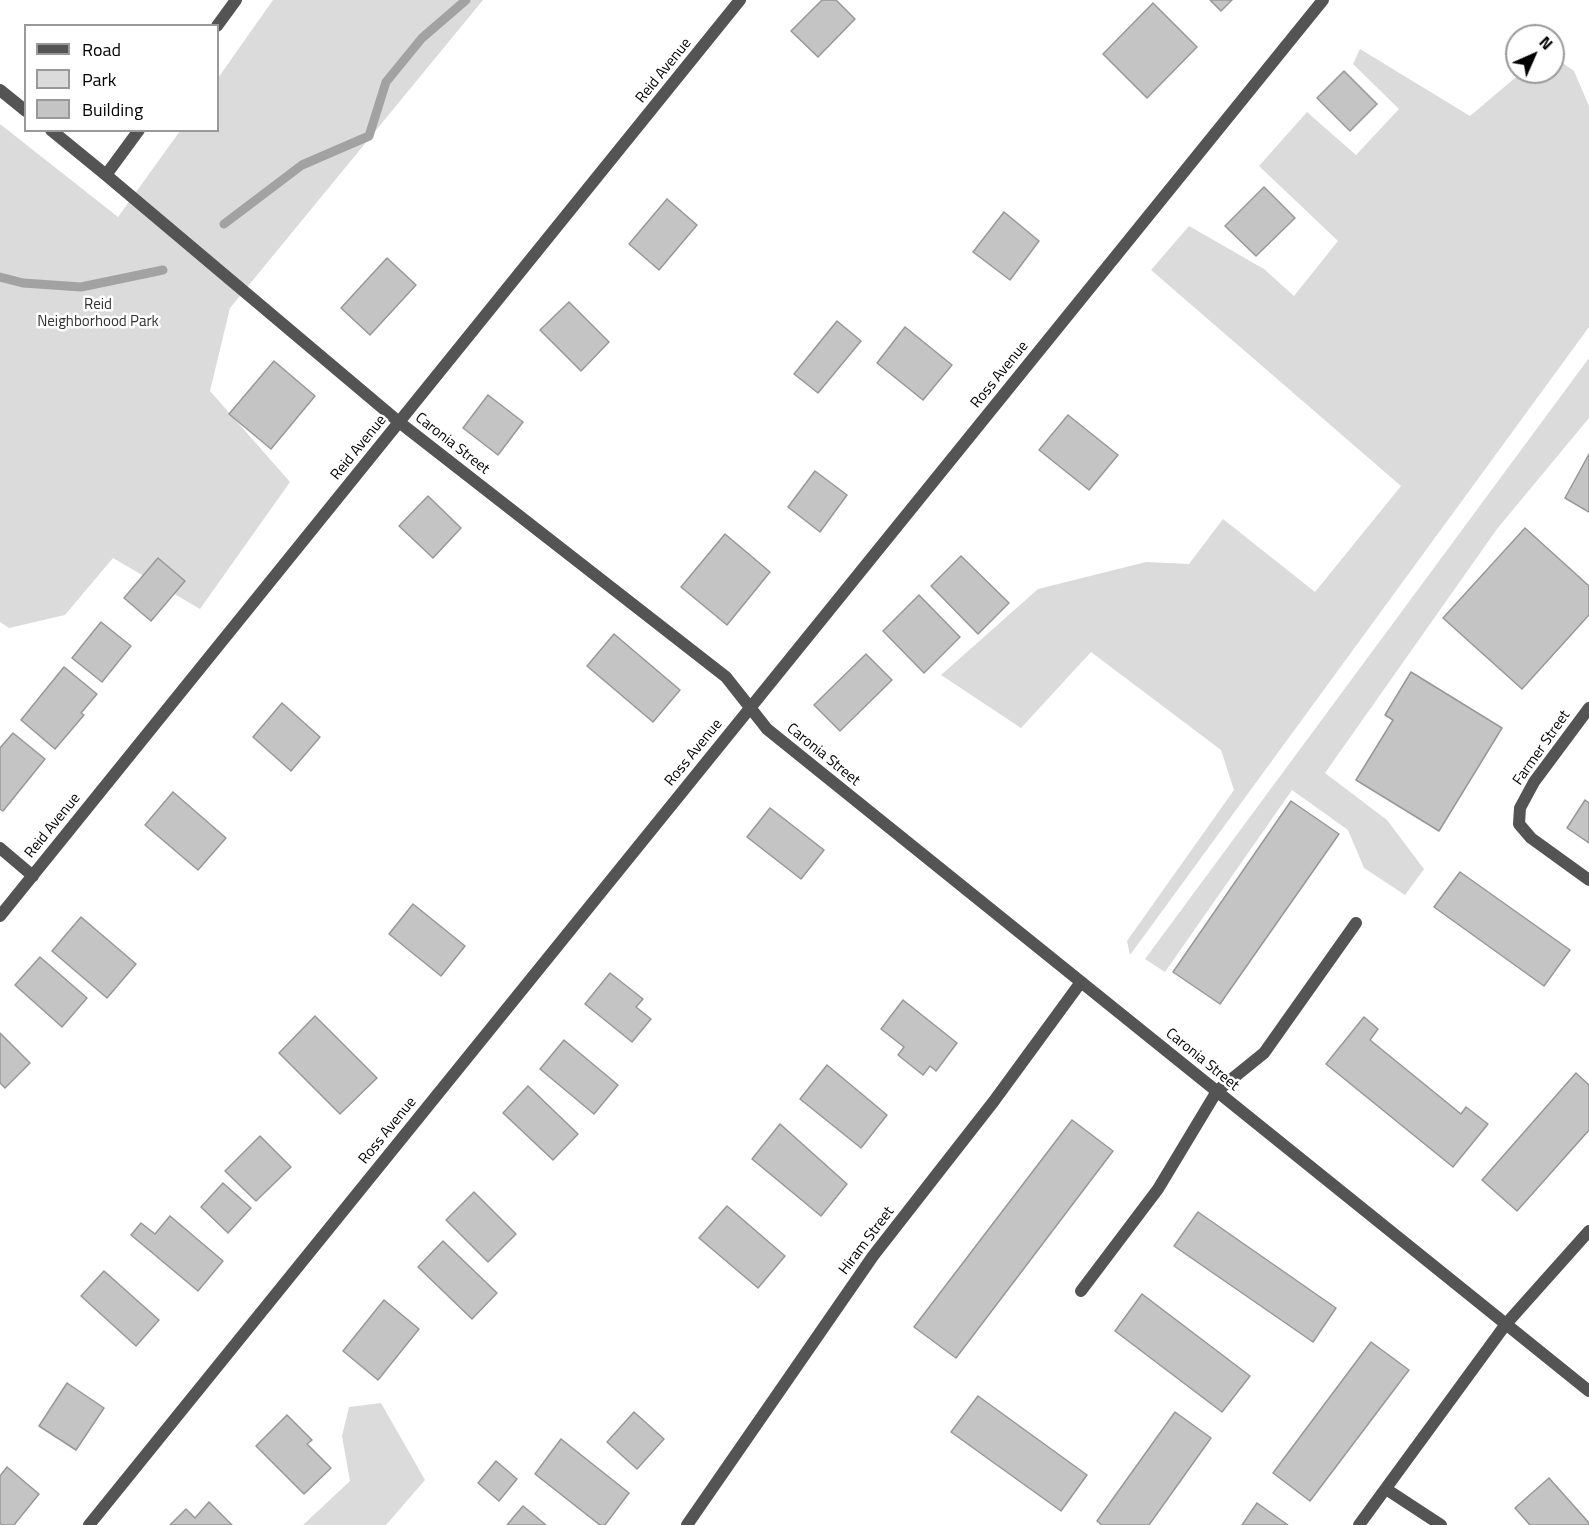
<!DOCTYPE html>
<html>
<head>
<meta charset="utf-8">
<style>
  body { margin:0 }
  #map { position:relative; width:1589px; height:1525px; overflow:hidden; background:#fff; font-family:"Titillium Web",sans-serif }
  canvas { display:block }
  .legend { position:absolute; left:24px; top:24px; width:195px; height:108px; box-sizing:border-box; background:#fff; border:2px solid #999; margin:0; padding:8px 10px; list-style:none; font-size:18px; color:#000 }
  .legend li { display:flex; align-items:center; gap:12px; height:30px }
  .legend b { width:30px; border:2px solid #999 }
  .north { position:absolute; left:1505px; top:24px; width:60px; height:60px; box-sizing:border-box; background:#fff; border:2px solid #999; border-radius:50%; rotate:45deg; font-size:16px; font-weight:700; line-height:24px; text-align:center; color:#000 }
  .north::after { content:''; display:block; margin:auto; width:21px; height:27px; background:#000; clip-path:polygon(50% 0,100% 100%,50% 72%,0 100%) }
</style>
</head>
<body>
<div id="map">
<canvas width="1589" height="1525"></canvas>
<ul class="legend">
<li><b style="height:8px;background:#545454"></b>Road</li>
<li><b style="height:16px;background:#dbdbdb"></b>Park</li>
<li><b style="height:16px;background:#c4c4c4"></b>Building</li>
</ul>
<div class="north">N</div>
</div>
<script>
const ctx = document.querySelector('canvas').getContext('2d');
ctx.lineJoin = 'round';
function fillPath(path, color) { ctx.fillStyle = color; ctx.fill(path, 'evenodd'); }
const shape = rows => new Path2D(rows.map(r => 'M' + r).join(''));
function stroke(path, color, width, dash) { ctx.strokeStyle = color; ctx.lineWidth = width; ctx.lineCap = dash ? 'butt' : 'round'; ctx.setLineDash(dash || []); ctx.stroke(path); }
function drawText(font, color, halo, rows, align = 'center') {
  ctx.font = font + ' "Titillium Web",sans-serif'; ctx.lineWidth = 5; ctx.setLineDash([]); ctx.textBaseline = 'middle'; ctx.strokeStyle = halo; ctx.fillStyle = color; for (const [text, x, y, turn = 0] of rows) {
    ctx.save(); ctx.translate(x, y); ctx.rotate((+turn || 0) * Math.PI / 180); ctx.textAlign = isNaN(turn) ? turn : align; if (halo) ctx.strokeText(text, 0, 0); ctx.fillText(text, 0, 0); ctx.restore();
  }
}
fillPath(shape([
  [273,0,483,0,230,308,210,391,290,482,200,609,113,558,65,615,9,628,0,622,0,124,118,217,180,131,218,130,218,78],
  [1360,49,1470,116,1522,72,1553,72,1553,56,1574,71,1589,106,1589,327,1130,955,1127,941,1234,790,1221,750,1091,652,1021,728,941,675,1038,589,1146,562,1189,564,1223,519,1315,592,1401,486,1151,270,1189,226,1264,269,1294,296,1338,241,1259,166,1307,112,1356,155,1399,109,1353,64],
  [1589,358,1589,418,1497,529,1325,773,1387,820,1424,869,1405,895,1364,868,1348,830,1292,790,1165,972,1145,959],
  [381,1403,425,1480,386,1525,303,1525,350,1481,342,1436,349,1407]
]), '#dbdbdb');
stroke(shape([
  [224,224,302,165,369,136,386,82,422,38,466,0],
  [0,277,23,283,81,287,163,270]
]), '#a2a2a2', 9);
const building = shape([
  [822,0,836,0,855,19,818,57,791,31,822,0],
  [1210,0,1232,0,1221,11,1210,0],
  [1153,3,1197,47,1147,98,1103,54,1153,3],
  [1344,71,1377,104,1350,131,1317,98,1344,71],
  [1264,187,1295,218,1256,256,1225,226,1264,187],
  [667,199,697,225,659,270,629,244,667,199],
  [1004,212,1039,241,1010,280,973,252,1004,212],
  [387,258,416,285,370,335,341,308,387,258],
  [569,302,609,342,581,371,540,330,569,302],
  [837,321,861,341,818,393,794,374,837,321],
  [905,327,952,365,923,400,877,363,905,327],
  [274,361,315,396,271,449,229,414,274,361],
  [488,395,523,422,498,455,463,428,488,395],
  [1068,415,1118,455,1089,490,1039,450,1068,415],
  [1589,454,1589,512,1565,498,1589,454],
  [815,471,847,495,820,532,788,507,815,471],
  [428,496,461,528,433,558,399,526,428,496],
  [1525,528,1589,586,1589,615,1522,689,1443,618,1525,528],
  [725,534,770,572,727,625,681,587,725,534],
  [961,556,1009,603,978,634,931,586,961,556],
  [158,558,185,581,151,621,124,598,158,558],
  [919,595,960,637,924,673,883,631,919,595],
  [101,622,131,646,102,682,72,658,101,622],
  [614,634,680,690,653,722,587,666,614,634],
  [866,654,892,680,840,731,814,705,866,654],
  [64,667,97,694,81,713,84,715,55,749,21,720,64,667],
  [1411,672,1502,728,1439,831,1356,780,1393,720,1385,715,1411,672],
  [282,703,320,737,291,771,253,737,282,703],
  [13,733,45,759,3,811,0,809,0,748,13,733],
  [173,792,226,838,198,870,145,825,173,792],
  [1585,800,1589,803,1589,843,1567,828,1585,800],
  [1291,801,1339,834,1220,1004,1173,972,1291,801],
  [770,808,824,850,801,879,747,837,770,808],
  [1460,872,1570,950,1544,986,1434,907,1460,872],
  [413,904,465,946,441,976,389,934,413,904],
  [81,917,136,964,107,998,52,951,81,917],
  [40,957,87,998,62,1027,15,985,40,957],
  [610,973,643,999,636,1007,651,1019,632,1042,585,1004,610,973],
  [903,1000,957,1043,936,1071,930,1066,923,1075,898,1055,904,1047,881,1029,903,1000],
  [315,1016,377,1078,340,1114,279,1053,315,1016],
  [1364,1017,1378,1029,1370,1040,1461,1114,1466,1107,1488,1124,1453,1167,1326,1064,1364,1017],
  [0,1033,30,1063,5,1088,0,1083,0,1033],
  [564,1040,618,1085,594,1114,540,1069,564,1040],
  [827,1065,887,1115,861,1148,800,1099,827,1065],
  [1576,1073,1589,1085,1589,1130,1517,1211,1482,1180,1576,1073],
  [528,1086,578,1134,553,1160,503,1113,528,1086],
  [1072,1120,1113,1151,956,1358,914,1327,1072,1120],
  [780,1124,847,1184,821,1216,752,1159,780,1124],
  [260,1136,291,1167,256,1201,225,1171,260,1136],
  [223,1183,251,1208,228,1233,201,1207,223,1183],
  [474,1192,516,1234,488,1262,446,1220,474,1192],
  [727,1206,785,1256,758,1288,699,1238,727,1206],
  [1198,1212,1336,1308,1313,1342,1174,1246,1198,1212],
  [170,1216,223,1261,198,1291,131,1235,141,1223,155,1234,170,1216],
  [443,1241,497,1293,472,1319,418,1267,443,1241],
  [104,1271,159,1320,136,1346,81,1296,104,1271],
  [1142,1294,1250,1376,1222,1412,1115,1331,1142,1294],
  [384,1300,419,1329,378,1380,343,1351,384,1300],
  [1371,1342,1409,1370,1310,1501,1273,1473,1371,1342],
  [67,1383,104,1408,76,1450,39,1426,67,1383],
  [978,1396,1087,1475,1061,1511,951,1432,978,1396],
  [634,1412,664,1439,637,1469,607,1442,634,1412],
  [1175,1412,1211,1438,1149,1525,1102,1525,1097,1521,1175,1412],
  [287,1415,312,1440,307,1444,331,1468,304,1494,256,1446,287,1415],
  [561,1439,629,1493,605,1525,600,1525,535,1474,561,1439],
  [496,1461,517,1479,499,1501,478,1483,496,1461],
  [7,1467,39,1494,14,1525,2,1525,0,1523,0,1476,7,1467],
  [1549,1478,1589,1523,1589,1525,1530,1525,1515,1508,1549,1478],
  [209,1502,232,1525,170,1525,186,1509,195,1518,209,1502],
  [1257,1503,1288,1525,1242,1525,1257,1503],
  [523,1506,546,1525,507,1525,523,1506]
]);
fillPath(building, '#c4c4c4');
stroke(building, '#989898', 1.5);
stroke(shape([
  [1081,1291,1158,1189,1217,1091,1264,1053,1356,923],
  [1386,1489,1441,1525],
  [1359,1525,1506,1324]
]), '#545454', 12);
stroke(shape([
  [217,26,236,0],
  [0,90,26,111],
  [51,130,106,175,399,422,726,677,767,729,1589,1391],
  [106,175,139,130],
  [1589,708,1534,782,1520,808,1519,824,1531,838,1589,880],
  [0,848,33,876],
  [0,916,740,0],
  [1506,1324,1589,1231],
  [89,1525,1323,0],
  [687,1525,873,1256,994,1101,1081,982]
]), '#545454', 12);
drawText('15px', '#000', '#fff', [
  ["Reid Avenue",664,71,-51],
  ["Ross Avenue",1000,375,-51],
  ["Caronia Street",452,444,38],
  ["Reid Avenue",359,448,-51],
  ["Farmer Street",1542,748,-55],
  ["Ross Avenue",694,753,-51],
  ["Caronia Street",823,755,39],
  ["Reid Avenue",53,826,-51],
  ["Caronia Street",1202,1060,39],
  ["Ross Avenue",388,1131,-51],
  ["Hiram Street",867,1241,-53]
]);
drawText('15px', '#323232', '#fff', [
  ["Reid",98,305],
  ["Neighborhood Park",98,322]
]);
</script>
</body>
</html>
